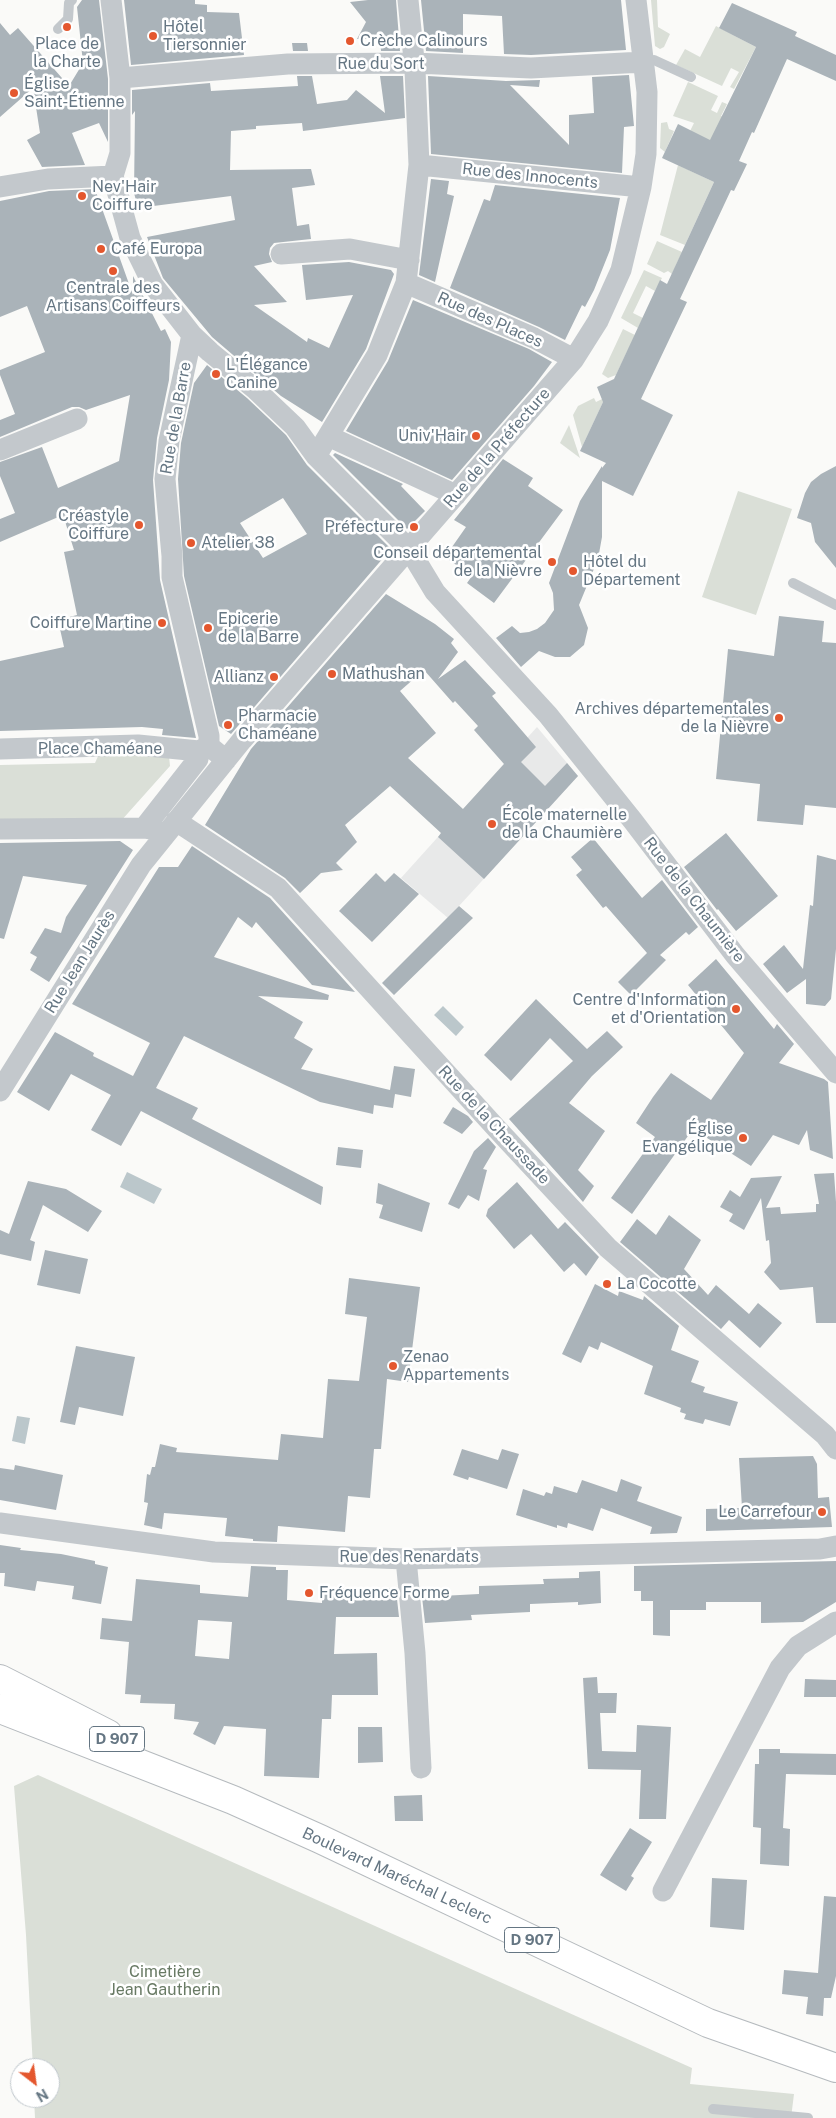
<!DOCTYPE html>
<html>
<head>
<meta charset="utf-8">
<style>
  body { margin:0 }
  #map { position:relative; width:836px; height:2118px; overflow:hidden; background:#fafaf8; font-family:"Public Sans",sans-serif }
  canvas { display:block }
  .north { position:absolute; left:10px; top:2058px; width:50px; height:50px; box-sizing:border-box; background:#fff; border:1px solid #c1c8cd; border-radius:50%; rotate:150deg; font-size:14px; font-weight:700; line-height:20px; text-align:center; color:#657683 }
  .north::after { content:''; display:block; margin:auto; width:18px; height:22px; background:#e4572e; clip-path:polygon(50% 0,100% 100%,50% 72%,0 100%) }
</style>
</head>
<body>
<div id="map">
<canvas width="836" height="2118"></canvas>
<div class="north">N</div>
</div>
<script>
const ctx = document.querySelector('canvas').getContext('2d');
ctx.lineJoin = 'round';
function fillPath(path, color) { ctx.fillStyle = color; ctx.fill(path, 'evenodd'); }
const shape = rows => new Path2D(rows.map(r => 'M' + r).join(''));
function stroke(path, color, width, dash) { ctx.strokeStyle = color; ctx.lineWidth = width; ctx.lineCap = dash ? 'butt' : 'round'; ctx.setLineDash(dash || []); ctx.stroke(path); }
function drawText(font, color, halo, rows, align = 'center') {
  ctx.font = font + ' "Public Sans",sans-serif'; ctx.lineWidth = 5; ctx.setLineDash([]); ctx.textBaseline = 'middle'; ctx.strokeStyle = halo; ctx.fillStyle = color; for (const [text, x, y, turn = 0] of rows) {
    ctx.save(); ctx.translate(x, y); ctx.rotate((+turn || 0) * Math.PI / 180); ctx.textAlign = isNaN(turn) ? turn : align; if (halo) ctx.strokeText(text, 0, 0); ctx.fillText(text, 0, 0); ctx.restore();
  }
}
fillPath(shape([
  [537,727,578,776,448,918,401,878]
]), '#e8e9e9');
fillPath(shape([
  [651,0,657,0,658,27,670,34,664,47,660,49,655,46],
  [716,26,756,47,734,89,730,87,739,72,731,68,722,86,676,65,685,49,700,57],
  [688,82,718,96,711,110,717,113,722,102,727,104,721,116,724,117,710,148,687,137,694,123,673,116],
  [667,122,669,129,674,131,665,152,660,148,661,123],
  [678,165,714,182,685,245,660,235],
  [657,241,682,252,672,274,668,271,664,273,647,264],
  [644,270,662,278,655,291,646,286,633,313,643,318,638,328,621,318],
  [623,329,635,335,616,375,608,378,602,374],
  [594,398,596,402,602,399,604,400,582,447,573,415,578,406],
  [569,425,580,458,560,443],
  [738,491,792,509,756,615,702,597],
  [99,754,169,756,170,766,120,822,0,821,0,765,95,763],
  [38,1775,692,2068,690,2084,794,2094,791,2118,35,2118,34,2098,50,2098,50,2068,33,2068,26,1935,14,1786]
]), '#dadfd7');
fillPath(shape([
  [443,1006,464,1027,456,1036,434,1015],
  [127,1172,162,1189,154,1204,120,1187],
  [17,1416,30,1418,25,1444,12,1441]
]), '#bbc7cb');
fillPath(shape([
  [82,0,99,0,108,79,108,142,99,123,72,133,85,165,42,167,27,140,40,133,33,88,0,117,0,23,10,35,18,28,69,86,83,63,77,7],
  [124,0,195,0,195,4,207,5,207,12,239,13,244,55,131,65],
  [368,0,396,0,400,51,381,51,380,38,357,39,366,22,350,2],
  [421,0,621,0,626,50,531,55,504,54,502,16,463,14,463,53,426,51],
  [732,3,797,32,795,36,836,55,836,81,787,59,754,133,752,132,739,161,747,164,734,191,731,190,680,299,687,302,641,399,673,415,633,496,602,481,602,537,598,559,579,605,588,628,584,645,570,657,555,657,539,651,521,667,496,638,512,626,520,633,529,632,537,629,545,623,554,610,553,593,549,583,580,501,602,466,602,468,606,463,580,451,603,402,597,387,614,379,660,280,667,284,714,182,662,158,678,124,710,140,756,47,719,28],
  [292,43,307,43,308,51,293,51],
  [629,75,634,126,624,127,622,173,431,154,428,76,506,81,540,80,539,87,510,85,569,145,569,115,594,113,592,77],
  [297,76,312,76,317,104,347,100,356,90,385,113,380,76,403,76,405,118,303,131,302,123,256,126,256,129,231,131,230,170,311,169,315,185,292,188,297,226,309,224,311,239,274,243,270,248,269,254,272,262,254,266,287,302,254,305,307,342,308,338,329,348,353,295,306,300,302,265,349,262,391,270,394,274,366,349,322,422,281,396,212,337,163,278,147,237,235,220,231,196,138,208,134,193,135,111,132,115,132,90,210,83,211,91,298,86],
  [431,179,449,181,447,194,454,196,435,282,419,275],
  [495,185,620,198,610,250,594,290,585,307,582,305,565,340,539,327,450,288,484,199,490,201],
  [95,189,133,295,133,276,161,331,165,329,171,342,169,380,157,438,153,480,160,580,196,738,162,735,163,729,142,727,0,731,0,661,64,647,58,620,77,615,64,552,74,550,63,515,0,542,0,519,15,513,0,476,0,462,42,447,58,488,119,461,130,395,86,410,79,407,72,407,0,437,0,420,15,414,0,375,0,370,45,352,27,306,0,317,0,201,49,191],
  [413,300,529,349,552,362,534,386,452,480,346,431,388,361],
  [207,365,247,398,286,435,307,465,391,549,231,734,219,726,184,576,178,479,181,443,194,383],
  [283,498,307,534,263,558,240,523],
  [335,453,403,484,401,486,425,511,407,529,333,455],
  [503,459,533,478,528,486,563,510,494,603,467,583,472,576,445,557,466,527,454,520],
  [836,466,836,568,815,542,811,523,797,518,805,493,811,482,821,474],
  [386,594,435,624,454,639,451,643,458,652,438,679,465,660,496,693,492,696,536,747,521,762,545,786,567,763,578,776,484,879,438,837,441,833,390,786,345,825,357,842,336,863,343,870,321,873,300,893,285,878,205,825,251,749],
  [424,670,453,703,455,701,478,726,474,730,504,764,463,809,408,758,436,733,400,691],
  [779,616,824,621,822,642,836,643,836,808,805,805,803,825,757,821,760,784,716,779,728,649,774,656],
  [726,833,778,896,736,931,718,909,717,910,684,867],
  [593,838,642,898,662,880,698,927,689,935,686,932,660,955,666,960,631,995,618,982,647,953,606,906,603,908,576,875,582,870,571,857],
  [120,841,133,850,49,982,30,970,37,957,30,953,45,928,61,933,66,917,87,885,23,876,4,939,0,938,0,843],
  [192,846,270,898,355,992,312,985,256,922,252,928,238,917,214,957,329,995,328,1000,258,996,303,1022,294,1038,313,1049,301,1069,390,1090,394,1066,415,1069,411,1097,395,1094,393,1108,374,1105,373,1114,320,1102,184,1036,156,1088,198,1108,192,1119,323,1187,321,1205,141,1111,121,1146,91,1130,111,1095,71,1074,49,1111,17,1092,55,1032,94,1053,93,1056,133,1076,150,1043,72,1004,159,867,178,867],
  [817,855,836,860,836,949,831,999,825,1006,806,1004,806,979,787,993,763,964,784,945,803,969,810,905,813,906],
  [376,873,385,882,394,873,419,894,372,942,339,911],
  [459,906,473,918,394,995,382,983],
  [716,959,774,1029,777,1024,794,1044,779,1063,824,1079,828,1082,833,1159,810,1150,807,1130,799,1145,773,1135,751,1166,693,1129,632,1214,611,1198,655,1137,636,1123,653,1097,671,1073,711,1100,744,1053,688,985],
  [536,999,587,1049,607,1031,623,1047,592,1076,569,1103,605,1131,578,1170,594,1186,583,1202,509,1119,573,1061,550,1038,511,1081,484,1055],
  [453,1107,468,1116,473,1122,462,1134,443,1123],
  [488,1138,496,1147,483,1169,487,1170,479,1201,468,1195,459,1209,448,1204,474,1151],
  [338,1147,363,1150,361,1168,336,1165],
  [834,1173,836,1202,836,1323,816,1323,813,1287,780,1290,764,1272,771,1263,769,1240,766,1241,761,1198,744,1230,729,1221,733,1214,720,1207,730,1190,740,1197,751,1178,782,1176,766,1208,780,1207,781,1214,816,1212,816,1204,819,1204,814,1174],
  [28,1181,66,1189,102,1211,88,1232,43,1205,30,1240,35,1242,31,1261,0,1254,0,1230,9,1234],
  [517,1182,558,1229,565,1222,599,1257,586,1276,574,1263,564,1272,531,1234,514,1249,486,1216,488,1209],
  [378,1183,430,1203,422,1232,379,1218,383,1205,376,1203],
  [669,1215,701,1240,684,1269,708,1295,716,1285,749,1314,758,1303,782,1323,760,1348,729,1320,721,1329,620,1242,637,1219,656,1235],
  [45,1250,88,1259,80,1294,37,1285],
  [349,1278,420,1287,408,1382,387,1379,381,1449,374,1449,370,1498,348,1496,345,1532,278,1526,277,1542,253,1541,253,1539,225,1536,227,1518,164,1513,162,1529,144,1525,148,1503,144,1502,147,1474,150,1475,152,1467,155,1467,160,1444,177,1448,176,1452,278,1460,281,1434,323,1438,328,1379,359,1381,367,1317,345,1314],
  [595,1284,618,1296,619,1291,643,1300,644,1296,679,1326,671,1350,699,1361,691,1382,705,1387,703,1392,738,1402,730,1426,705,1419,703,1424,684,1419,686,1414,680,1412,681,1408,644,1394,653,1366,601,1342,598,1350,589,1346,581,1363,562,1354],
  [76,1346,135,1357,123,1416,79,1407,75,1425,60,1422],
  [462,1449,498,1460,502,1449,519,1454,507,1489,469,1477,468,1480,453,1475],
  [813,1456,817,1464,818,1498,829,1497,832,1527,706,1531,706,1509,742,1508,739,1458],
  [15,1465,63,1475,56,1510,0,1500,0,1468,14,1470],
  [621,1479,642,1487,637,1501,682,1517,677,1533,650,1534,652,1527,601,1508,593,1531,568,1523,567,1528,557,1525,557,1528,516,1515,523,1489,544,1496,546,1492,552,1494,554,1486,577,1493,582,1480,617,1492],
  [0,1545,21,1548,20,1550,61,1554,95,1561,95,1564,108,1567,101,1604,72,1599,74,1586,37,1581,35,1591,4,1586,5,1573,0,1573],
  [836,1561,836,1602,803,1622,761,1623,761,1602,706,1602,706,1610,670,1610,670,1636,653,1635,653,1601,641,1601,641,1591,634,1591,634,1566],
  [251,1566,276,1567,276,1570,288,1570,287,1600,322,1603,322,1588,391,1588,391,1599,397,1599,399,1617,336,1617,334,1654,377,1653,378,1695,332,1695,331,1719,322,1719,319,1778,264,1776,266,1729,224,1726,215,1745,193,1734,199,1722,174,1719,175,1704,140,1703,141,1695,125,1694,129,1642,100,1639,102,1618,132,1621,136,1579,200,1585,200,1593,248,1597],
  [198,1620,232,1622,229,1659,195,1656],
  [600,1571,601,1603,578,1605,578,1602,530,1604,530,1612,471,1615,472,1620,425,1623,422,1597,479,1594,479,1586,544,1584,543,1579,579,1578,579,1572],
  [597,1677,598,1693,617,1693,616,1713,600,1713,602,1751,636,1752,637,1725,671,1727,666,1819,639,1819,641,1770,588,1769,583,1678],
  [805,1679,836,1680,836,1697,804,1697],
  [358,1727,382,1727,383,1762,358,1763],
  [759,1749,780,1749,780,1753,836,1754,836,1775,786,1774,783,1828,790,1829,789,1866,760,1864,761,1828,753,1827,755,1764,759,1764],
  [422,1795,423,1821,395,1821,394,1796],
  [630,1828,652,1842,631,1876,634,1878,626,1891,600,1875],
  [712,1878,747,1880,744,1930,710,1927],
  [824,1896,836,1897,836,1976,831,1998,824,1998,823,2016,806,2014,808,1997,782,1994,784,1970,818,1973]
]), '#aab3b9');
const primary = shape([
  [0,1679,108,1734],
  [0,1709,233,1800,320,1839,708,2023,836,2068]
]);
stroke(primary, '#b5babe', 30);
stroke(shape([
  [58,29,68,19,69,3,72,0],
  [654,60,691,77],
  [793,583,836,605],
  [713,2109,808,2118]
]), '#c3c8cc', 10);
stroke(shape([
  [111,0,120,78,120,153,113,176],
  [120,78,288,64,414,63,531,68,643,62],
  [419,165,641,187],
  [113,176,130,238,153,285,192,335,210,352,255,389,295,427,316,456,409,549,435,592,548,715,633,821,735,955,836,1073],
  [0,187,48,179,113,176],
  [281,254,350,249,409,260],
  [406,283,534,338,574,359],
  [192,335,169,441,165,479,172,556,172,577,209,736,209,746,226,760],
  [328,436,456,495],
  [0,450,77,419],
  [316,456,377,355,406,283,419,165,415,70,408,0],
  [0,749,138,745,199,751,209,746],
  [176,821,278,888,497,1129,608,1248,825,1435,836,1449],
  [144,828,198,759,199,751],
  [0,829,144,828,156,830,164,836],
  [0,1091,141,865,242,740,574,359,598,321,621,270,641,187,646,154,647,92,636,0],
  [0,1523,214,1552,406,1559,820,1549,836,1546],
  [406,1559,415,1653,421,1768],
  [663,1891,780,1668,798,1646,836,1622]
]), '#c3c8cc', 21);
stroke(primary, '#fff', 28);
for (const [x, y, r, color] of [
  [67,27,5,"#e4572e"],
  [153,36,5,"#e4572e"],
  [350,41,5,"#e4572e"],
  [14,93,5,"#e4572e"],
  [82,196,5,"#e4572e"],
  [101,249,5,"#e4572e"],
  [113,271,5,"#e4572e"],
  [216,374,5,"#e4572e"],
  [476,436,5,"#e4572e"],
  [139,525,5,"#e4572e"],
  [414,527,5,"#e4572e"],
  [191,543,5,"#e4572e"],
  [552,562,5,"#e4572e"],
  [573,571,5,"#e4572e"],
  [162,623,5,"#e4572e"],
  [208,628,5,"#e4572e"],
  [332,674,5,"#e4572e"],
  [274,677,5,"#e4572e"],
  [779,718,5,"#e4572e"],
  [228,725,5,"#e4572e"],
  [492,824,5,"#e4572e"],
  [736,1009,5,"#e4572e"],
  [743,1138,5,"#e4572e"],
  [607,1284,5,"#e4572e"],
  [393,1366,5,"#e4572e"],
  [822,1512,5,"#e4572e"],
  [309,1593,5,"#e4572e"]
]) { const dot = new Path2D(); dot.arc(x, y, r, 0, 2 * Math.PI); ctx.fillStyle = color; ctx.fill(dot); stroke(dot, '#fff', 2); }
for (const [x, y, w] of [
  [117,1739,55],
  [532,1940,55]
]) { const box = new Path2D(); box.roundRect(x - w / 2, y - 12.5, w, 25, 4); ctx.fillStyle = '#fff'; ctx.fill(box); stroke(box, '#657683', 1); }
drawText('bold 15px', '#657683', null, [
  ["D 907",117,1739],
  ["D 907",532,1940]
]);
drawText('16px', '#657683', '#fff', [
  ["Hôtel",163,27],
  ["Tiersonnier",163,45],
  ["Crèche Calinours",360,41],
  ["Place de",67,44,"center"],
  ["la Charte",67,62,"center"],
  ["Église",24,84],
  ["Saint-Étienne",24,102],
  ["Nev'Hair",92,187],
  ["Coiffure",92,205],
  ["Café Europa",111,249],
  ["Centrale des",113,288,"center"],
  ["Artisans Coiffeurs",113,306,"center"],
  ["L'Élégance",226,365],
  ["Canine",226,383],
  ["Univ'Hair",466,436,"right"],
  ["Créastyle",129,516,"right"],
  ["Coiffure",129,534,"right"],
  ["Préfecture",404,527,"right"],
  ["Atelier 38",201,543],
  ["Conseil départemental",542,553,"right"],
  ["de la Nièvre",542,571,"right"],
  ["Hôtel du",583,562],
  ["Département",583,580],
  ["Epicerie",218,619],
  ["de la Barre",218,637],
  ["Coiffure Martine",152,623,"right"],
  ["Mathushan",342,674],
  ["Allianz",264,677,"right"],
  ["Archives départementales",769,709,"right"],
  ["de la Nièvre",769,727,"right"],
  ["Pharmacie",238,716],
  ["Chaméane",238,734],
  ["École maternelle",502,815],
  ["de la Chaumière",502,833],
  ["Centre d'Information",726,1000,"right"],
  ["et d'Orientation",726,1018,"right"],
  ["Église",733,1129,"right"],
  ["Evangélique",733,1147,"right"],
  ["La Cocotte",617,1284],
  ["Zenao",403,1357],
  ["Appartements",403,1375],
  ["Le Carrefour",812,1512,"right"],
  ["Fréquence Forme",319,1593]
], 'left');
drawText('16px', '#657683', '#fff', [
  ["Rue du Sort",381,64],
  ["Rue des Innocents",530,176,6],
  ["Rue des Places",490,320,24],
  ["Rue de la Barre",176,418,-80],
  ["Rue de la Préfecture",497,448,-49],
  ["Place Chaméane",100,749],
  ["Rue de la Chaumière",694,900,52],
  ["Rue Jean Jaurès",80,962,-58],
  ["Rue de la Chaussade",494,1125,47],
  ["Rue des Renardats",409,1557],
  ["Boulevard Maréchal Leclerc",397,1876,25]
]);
drawText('16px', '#687a64', '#fff', [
  ["Cimetière",165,1972],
  ["Jean Gautherin",165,1990]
]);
</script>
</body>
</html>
